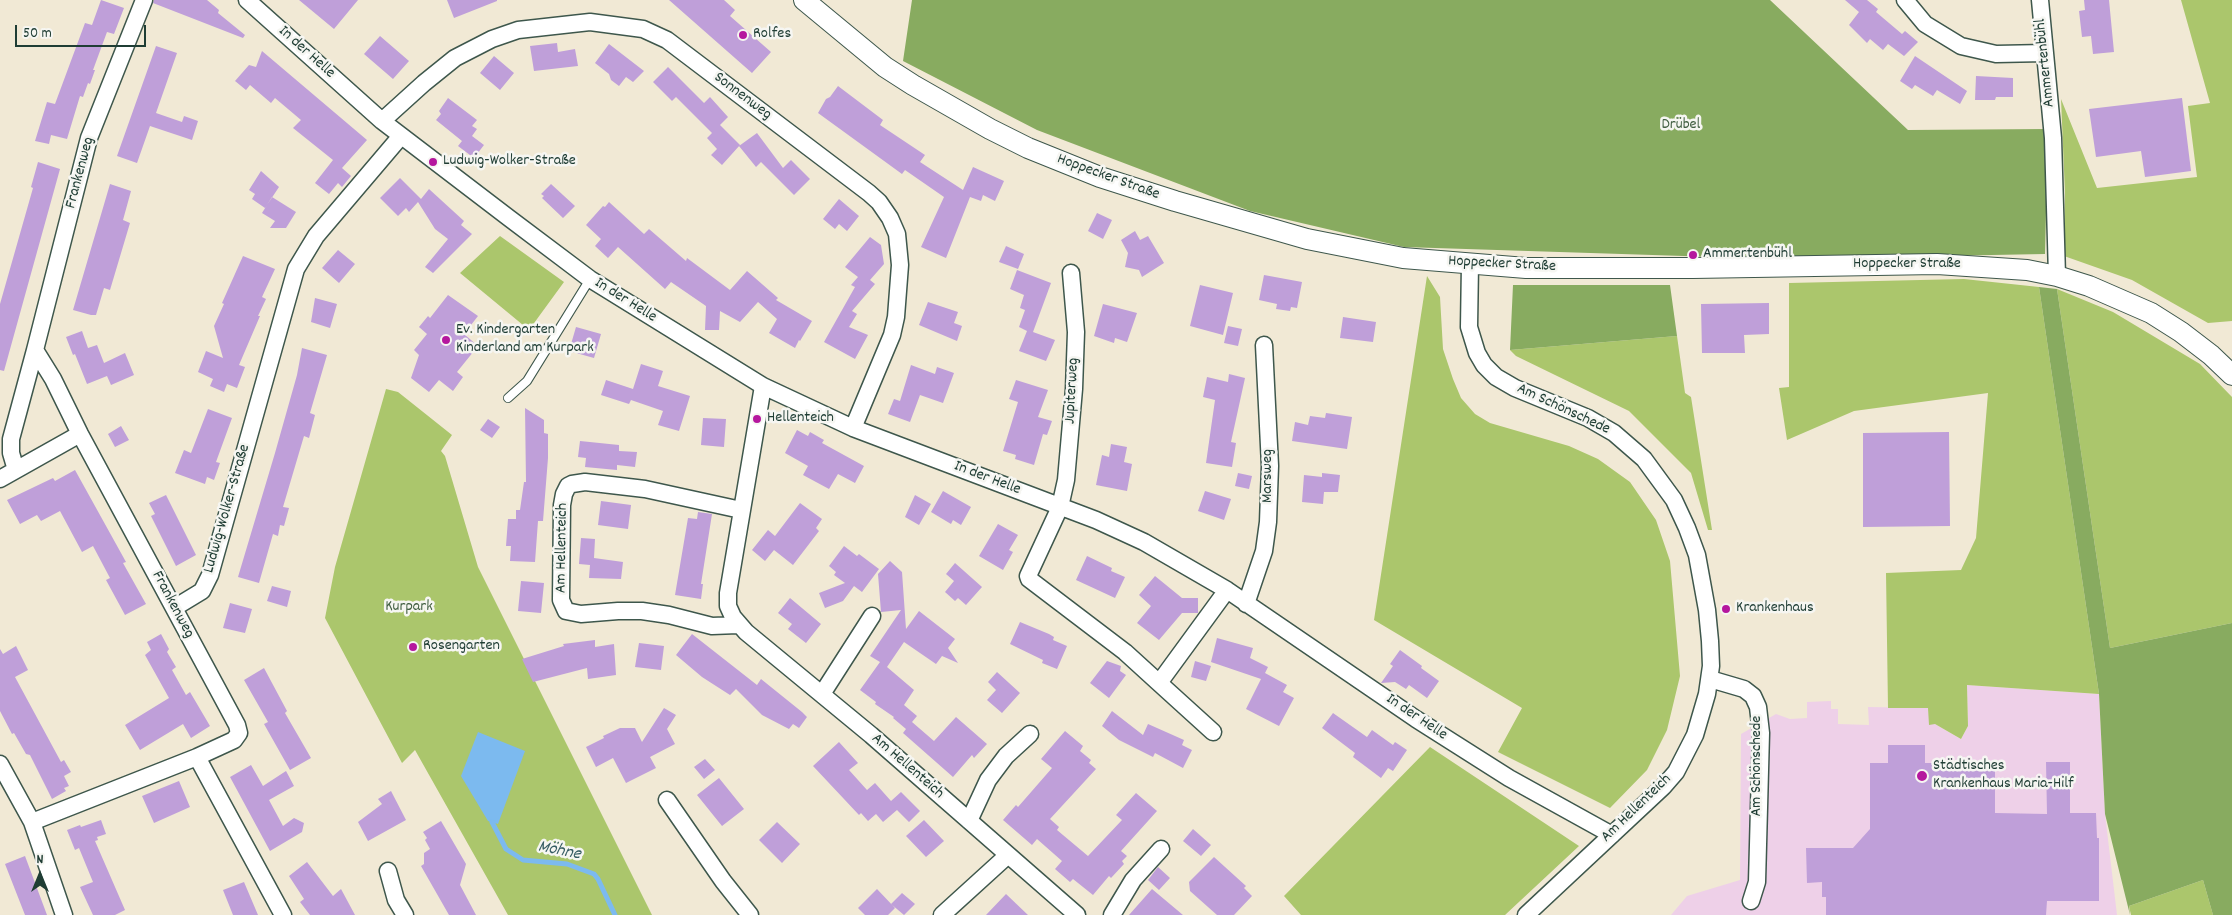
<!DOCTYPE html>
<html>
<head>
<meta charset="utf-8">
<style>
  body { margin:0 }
  #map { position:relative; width:2232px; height:915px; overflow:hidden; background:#f1e9d5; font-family:Dekko,sans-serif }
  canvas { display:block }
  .north { position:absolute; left:15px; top:850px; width:50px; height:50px; -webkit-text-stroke:4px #f6f6f2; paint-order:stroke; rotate:0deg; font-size:14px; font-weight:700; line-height:20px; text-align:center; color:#1f3d34 }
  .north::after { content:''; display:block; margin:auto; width:18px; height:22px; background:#1f3d34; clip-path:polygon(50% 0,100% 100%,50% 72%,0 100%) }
  .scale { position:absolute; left:15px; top:25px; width:131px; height:22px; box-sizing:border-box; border:2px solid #1f3d34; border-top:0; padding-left:6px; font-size:15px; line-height:18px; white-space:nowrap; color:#1f3d34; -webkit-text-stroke:4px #f6f6f2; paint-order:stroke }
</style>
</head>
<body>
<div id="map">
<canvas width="2232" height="915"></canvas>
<div class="north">N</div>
<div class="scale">50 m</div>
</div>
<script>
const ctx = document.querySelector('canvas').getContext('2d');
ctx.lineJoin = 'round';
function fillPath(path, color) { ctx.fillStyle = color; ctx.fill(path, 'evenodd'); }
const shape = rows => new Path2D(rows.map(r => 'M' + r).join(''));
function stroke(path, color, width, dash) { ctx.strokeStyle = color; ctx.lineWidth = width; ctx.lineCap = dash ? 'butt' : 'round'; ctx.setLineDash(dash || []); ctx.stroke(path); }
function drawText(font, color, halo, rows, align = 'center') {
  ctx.font = font + ' Dekko,sans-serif'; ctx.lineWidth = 5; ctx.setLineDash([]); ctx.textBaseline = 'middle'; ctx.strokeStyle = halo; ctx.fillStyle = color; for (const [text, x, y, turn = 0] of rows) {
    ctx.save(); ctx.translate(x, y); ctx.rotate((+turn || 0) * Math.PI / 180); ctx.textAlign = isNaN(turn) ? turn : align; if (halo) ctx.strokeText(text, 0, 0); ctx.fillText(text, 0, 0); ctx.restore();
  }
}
fillPath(shape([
  [1967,685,2099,694,2105,814,2117,915,1671,915,1687,896,1740,880,1741,734,1776,714,1790,719,1807,718,1807,702,1831,701,1831,709,1838,709,1838,724,1869,725,1868,707,1928,708,1935,724,1961,739,1968,726]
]), '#eed0e8');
fillPath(shape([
  [2181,0,2232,0,2232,321,2208,323,2132,280,2064,256,2065,193,2061,99,2097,188,2197,177,2188,106,2210,103],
  [500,236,564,282,529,330,460,273],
  [1427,276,1440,297,1443,349,1453,379,1461,398,1475,414,1490,423,1569,446,1598,459,1630,482,1656,520,1670,561,1680,676,1667,730,1647,770,1610,808,1498,752,1522,708,1374,620],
  [1964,279,2039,287,2099,694,1967,685,1968,726,1961,739,1935,724,1929,725,1928,708,1888,708,1886,573,1961,570,1976,538,1988,393,1854,411,1787,440,1779,388,1789,387,1789,283],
  [2057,289,2113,312,2200,364,2232,397,2232,623,2110,648],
  [1677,336,1685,393,1691,397,1712,530,1708,530,1691,473,1629,411,1516,356,1510,350],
  [386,389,398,392,452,435,441,451,445,456,478,567,652,915,508,915,415,750,402,763,325,618,335,567],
  [1430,747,1579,846,1505,915,1301,915,1284,896],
  [2203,880,2213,915,2131,915,2129,906]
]), '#abc66c');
fillPath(shape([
  [912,0,1770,0,1908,130,2048,129,2045,254,1777,259,1404,247,1250,211,1037,130,903,61],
  [1513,285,1670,285,1677,336,1510,350],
  [2039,287,2057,289,2110,648,2232,623,2232,915,2213,915,2203,880,2129,906,2130,915,2105,814,2099,694]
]), '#88ab60');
fillPath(shape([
  [478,732,525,751,498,824,488,821,461,776]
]), '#7cbaef');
stroke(shape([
  [492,822,506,849,523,860,567,864,594,874,598,879,615,915]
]), '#7cbaef', 5);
fillPath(shape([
  [101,0,124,8,114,34,107,32,93,70,95,70,90,84,88,83,83,97,80,96,67,139,51,135,49,144,35,141,47,102,55,104,85,23,92,25],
  [154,0,207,0,219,10,218,13,245,35,243,38,153,3],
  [299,0,358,0,334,29],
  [447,0,497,0,497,1,454,18],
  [669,0,724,0,735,10,730,16,771,52,752,73],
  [1845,0,1867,0,1878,9,1876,12,1902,34,1905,31,1918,42,1904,56,1888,44,1883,50,1870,39,1867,43,1849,25,1859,12],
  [2084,0,2109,0,2114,52,2093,54,2091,36,2082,37,2079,11,2085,10],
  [380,36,409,61,393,79,364,54],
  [557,43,558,52,575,49,578,66,534,71,530,46],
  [609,44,644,71,633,82,626,77,619,86,611,80,609,74,595,63],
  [156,46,177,53,156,113,182,122,184,116,198,121,192,140,150,126,137,163,117,156],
  [262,51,367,140,342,168,351,176,342,187,338,183,329,194,315,183,333,160,293,128,301,120,275,98,271,103,250,85,246,90,235,81,249,65,256,67],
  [494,56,514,73,500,90,480,73],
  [1915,56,1967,91,1960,104,1937,90,1933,96,1915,85,1912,89,1900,81],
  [668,67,704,103,710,97,728,117,720,125,740,145,722,165,711,155,717,149,707,138,712,133,676,97,672,101,653,82],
  [1976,76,2013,78,2013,97,1996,97,1995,100,1975,100],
  [838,86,883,120,880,125,925,155,920,162,963,190,973,167,1004,181,995,201,983,195,981,201,970,197,946,258,921,247,944,197,905,170,902,174,818,113,826,99,830,97],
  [448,98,477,120,472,126,477,129,472,136,484,145,474,158,458,146,462,141,436,120,441,114,439,111],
  [2182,98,2191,171,2145,177,2141,151,2096,157,2089,109],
  [757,133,783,168,791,160,810,179,794,195,761,162,756,167,739,146],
  [38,162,60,169,4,371,0,370,0,304,33,188,31,187],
  [261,171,279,187,265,208,252,199,255,194,249,190],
  [400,178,421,199,429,189,464,221,461,225,472,234,433,273,425,267,448,239,435,229,418,202,409,212,406,208,398,216,380,198],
  [110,184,131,191,123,220,130,223,110,290,104,288,96,315,91,315,73,310],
  [551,184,575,206,563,218,542,198,544,196,541,194],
  [272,197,296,212,286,228,270,228,275,221,262,213],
  [839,199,859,216,847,231,839,224,835,229,823,219],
  [609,202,644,234,649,229,686,261,687,258,730,290,747,271,778,298,776,300,812,321,800,341,799,340,795,348,769,333,777,319,758,302,740,322,720,311,719,330,705,330,706,306,671,282,665,289,618,247,608,258,595,246,601,239,586,225,603,206,605,207],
  [1097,213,1112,220,1103,239,1088,231],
  [1135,231,1140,240,1148,236,1164,263,1142,277,1139,270,1125,267,1128,253,1121,240],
  [870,237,881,245,884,264,870,280,875,284,852,311,857,314,849,327,868,335,855,359,824,342,855,287,851,285,858,277,845,267],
  [1006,246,1024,254,1018,269,999,262],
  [338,250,355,264,339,283,322,268],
  [243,256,275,269,262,297,266,299,258,316,260,316,239,365,245,367,237,388,227,384,224,392,210,386,213,379,198,372,206,351,223,358,214,326,224,304,222,303],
  [1017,270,1051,283,1033,332,1055,340,1046,361,1019,351,1027,331,1019,327,1025,310,1020,308,1024,295,1010,289],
  [1264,275,1302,282,1297,308,1291,307,1290,311,1276,309,1277,304,1259,300],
  [1200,285,1233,293,1223,335,1190,326],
  [448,295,478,316,464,334,478,346,457,372,463,377,453,391,439,380,429,392,411,378,419,355,414,350,427,334,419,327,428,316,430,318],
  [315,298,337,304,330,328,311,322],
  [928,302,958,312,954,323,962,326,957,341,919,325],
  [1769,303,1769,334,1744,335,1745,353,1702,353,1701,304],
  [1103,304,1137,313,1127,342,1115,338,1114,343,1094,336],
  [1343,317,1376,322,1373,342,1340,338],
  [1228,326,1242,329,1238,346,1224,343],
  [576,327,601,334,594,358,569,351],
  [82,331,88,348,97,345,104,363,125,353,134,375,111,385,107,376,87,384,75,354,73,355,66,337],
  [302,348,327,355,310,413,315,415,309,438,304,436,283,507,289,508,284,526,280,525,278,536,273,534,259,583,238,577,275,453,297,375],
  [641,364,663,371,658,386,690,396,679,431,658,425,663,411,631,400,629,404,601,395,606,380,633,389],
  [911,365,935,374,937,367,954,373,943,403,920,395,910,422,888,414,894,399,900,401],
  [1229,374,1245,378,1231,442,1236,443,1232,467,1206,463,1215,400,1203,397,1207,377,1228,382],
  [1016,380,1048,390,1038,417,1052,421,1047,435,1043,434,1034,465,1015,459,1016,455,1003,451,1018,402,1009,399],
  [525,408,544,420,544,433,548,434,548,458,543,521,538,521,535,562,510,561,511,546,506,546,508,519,516,519,516,510,520,510,524,482,526,482],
  [208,409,232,418,216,462,220,463,214,480,207,477,205,484,175,473,184,450,191,453],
  [1326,413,1352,417,1347,449,1292,441,1295,422,1308,425,1310,416,1325,418],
  [703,418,726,419,724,447,701,445],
  [488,419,500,427,492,438,480,430],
  [121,426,129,440,115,447,108,434],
  [797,430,808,436,810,432,824,440,822,443,864,466,855,483,838,474,829,489,803,475,808,466,785,453],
  [1949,432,1950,526,1863,527,1863,433],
  [580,441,619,445,619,451,637,452,635,467,617,465,617,470,585,467,586,458,578,457],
  [1111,444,1127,447,1124,462,1132,464,1127,491,1096,485,1102,455,1109,457],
  [75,470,126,562,123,563,146,604,125,615,106,580,110,578,93,546,82,552,60,511,41,521,37,515,20,524,7,500,53,478,55,481],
  [1238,473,1252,476,1249,489,1235,486],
  [1322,473,1340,475,1338,492,1324,492,1323,504,1302,502,1304,475,1322,477],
  [943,491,971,507,961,525,953,520,951,524,931,512],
  [1205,491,1231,499,1224,520,1198,511],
  [166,495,196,555,176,566,151,516,155,514,149,503],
  [915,495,931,504,919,525,905,517],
  [601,501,631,505,628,529,598,525],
  [800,503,822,519,816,528,819,531,793,565,774,550,765,561,752,550,768,530,775,536],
  [698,512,712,514,701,584,703,584,701,599,675,595,688,518,697,519],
  [998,524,1018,535,1009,550,1013,552,1003,570,979,556],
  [581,538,595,539,594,558,623,562,621,579,589,578,590,565,579,564],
  [844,546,857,556,859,554,879,569,862,592,854,586,843,601,825,608,819,593,845,583,834,575,836,572,829,566],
  [1087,556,1112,568,1111,571,1125,577,1115,598,1076,580],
  [890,561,902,572,906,629,919,611,955,639,948,648,958,663,942,656,936,664,904,642,887,667,914,690,904,705,917,716,912,722,934,741,956,717,987,744,974,758,972,755,953,777,903,733,906,729,893,718,894,717,875,704,876,702,860,690,880,662,870,656,901,610,881,612,878,574],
  [955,563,982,587,966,605,958,598,955,601,945,592,954,581,946,574],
  [1155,576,1182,598,1198,598,1198,613,1182,613,1159,640,1137,623,1151,606,1139,595],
  [521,581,544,583,541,613,518,611],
  [272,586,291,591,287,607,267,601],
  [790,598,821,624,806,643,788,629,792,624,778,613],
  [230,603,252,609,245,633,223,628],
  [1020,622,1049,634,1054,637,1053,640,1067,646,1057,669,1042,663,1043,660,1010,644],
  [161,634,169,649,167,652,176,667,172,670,186,695,190,692,210,726,191,738,183,724,140,750,125,725,169,698,145,655,151,650,147,642],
  [692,634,757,685,761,679,802,712,807,717,799,728,793,724,789,729,762,715,736,689,730,695,702,677,676,655],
  [1217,638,1253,648,1250,658,1268,667,1265,673,1287,685,1283,692,1294,698,1279,726,1246,709,1261,679,1211,662],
  [595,640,595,647,614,644,616,675,588,679,587,668,533,682,522,659,564,646,563,644],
  [639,643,664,646,661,670,635,667],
  [16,646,28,670,15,677,61,762,64,760,71,772,64,776,69,786,64,788,66,791,52,799,30,755,26,754,14,733,12,734,0,711,0,649,3,654],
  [1400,650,1422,666,1421,668,1439,681,1427,698,1409,685,1406,689,1395,682,1381,683,1393,666,1390,664],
  [1107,661,1121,666,1120,671,1126,675,1109,698,1090,683],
  [1195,661,1211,666,1206,681,1191,677],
  [264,668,287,711,285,713,311,758,290,770,264,724,268,722,244,680],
  [997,672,1020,693,1002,713,987,700,996,690,988,682],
  [664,708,676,715,667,729,675,744,650,757,656,768,626,783,613,758,596,767,586,747,604,738,603,736,620,728,635,728,642,742],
  [1112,711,1143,735,1148,724,1184,740,1182,745,1192,750,1183,768,1155,753,1153,757,1119,740,1102,726],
  [1333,713,1367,737,1372,730,1393,745,1395,742,1407,750,1393,771,1388,768,1381,778,1353,757,1355,753,1322,728],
  [1065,731,1083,746,1080,751,1091,760,1089,763,1096,769,1050,819,1059,827,1057,830,1088,856,1122,820,1116,815,1136,793,1157,811,1121,851,1127,856,1122,861,1124,864,1111,878,1109,876,1093,895,1073,879,1070,882,1055,869,1062,861,1037,839,1032,845,1003,820,1016,805,1018,807,1052,768,1041,759],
  [839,742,858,763,849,770,867,790,875,783,891,801,901,792,920,811,909,822,897,810,883,822,876,814,868,821,861,813,859,815,813,766],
  [1888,745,1925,745,1925,763,1995,763,1995,813,2047,814,2046,762,2070,762,2070,813,2096,813,2097,838,2099,838,2099,901,2047,901,2046,915,1826,915,1826,897,1822,897,1822,882,1807,883,1806,848,1853,848,1870,829,1870,763,1888,763],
  [705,759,715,770,704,779,694,767],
  [251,765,263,786,286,771,294,786,269,800,283,826,294,818,304,823,302,832,270,851,230,777],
  [719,778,744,809,722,826,697,795],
  [179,781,190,807,154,823,142,796],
  [391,791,406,820,368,841,358,822,382,804,378,799],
  [101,820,106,834,97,837,98,840,95,841,125,910,115,915,93,915,80,887,93,882,79,848,75,850,67,830,80,825,81,827],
  [924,820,944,841,926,857,906,836],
  [441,821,466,864,460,885,476,915,449,915,421,866,424,864,424,853,430,849,425,840,427,838,423,832],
  [777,822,800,844,782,863,759,840],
  [1193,829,1211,845,1201,856,1183,841],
  [25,856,47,915,25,915,5,864],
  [1214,857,1246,886,1244,888,1252,896,1234,915,1217,915,1190,891,1189,882],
  [307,862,333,896,341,889,355,915,310,915,300,902,304,899,289,876],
  [1158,867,1170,878,1159,890,1148,880],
  [244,882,258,915,233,915,223,890],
  [877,889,895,908,888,915,865,915,858,908],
  [1152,889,1183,915,1129,915],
  [902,893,915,904,904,915,891,904],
  [1006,894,1028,915,986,915]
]), '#bf9fd9');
const service = shape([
  [508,398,527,381,590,279]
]);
const minor = shape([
  [247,0,382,121,509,218,590,279,763,386,853,428,1096,520,1144,542,1227,590,1416,719,1509,778,1612,835],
  [1905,0,1925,24,1961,46,1996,54,2045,53],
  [2040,0,2053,138,2057,276],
  [382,121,424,83,455,58,492,39,518,30,590,22,643,29,667,40,869,193,879,202,890,218,897,234,900,265,896,317,892,335,853,428],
  [1470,264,1469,327,1477,353,1484,365,1496,377,1515,388,1588,418,1614,433,1644,459,1674,500,1687,528,1697,555,1707,610,1710,641,1711,666,1707,694,1695,735,1676,772,1663,787,1526,915],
  [1071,273,1076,332,1074,389,1066,480,1060,507,1028,576,1029,579,1125,652,1159,683],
  [763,386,728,593,728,606,733,617,746,632,871,735,1077,915],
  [16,470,11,453,11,439,35,350],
  [0,479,80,434],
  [1246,604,1264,551,1268,522,1270,466,1264,345],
  [174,608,202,591,210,575,296,269,316,236,401,136],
  [738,625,712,626,669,615,642,611,618,611,581,614,566,611,561,600,562,505,564,494,568,486,572,484,585,482,645,489,741,510],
  [1710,679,1744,689,1753,696,1758,707,1761,733,1757,882,1751,901],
  [822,694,872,616],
  [1213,732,1159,683,1227,590],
  [197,757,283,915],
  [0,764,32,822,64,915],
  [667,800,723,881,750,915],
  [969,821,988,780,1006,756,1030,734],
  [32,822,197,757,234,740,239,733,237,725,80,434,53,379,35,350,89,138,144,0],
  [388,871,396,900,405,915],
  [942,915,1008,855],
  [1112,915,1133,880,1161,849]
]);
const tertiary = shape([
  [804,0,885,67,913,85,990,129,1028,148,1100,177,1175,201,1307,239,1403,258,1526,268,1693,268,1937,264,2027,270,2057,276,2089,286,2151,313,2181,332,2211,355,2232,375]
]);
stroke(service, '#3e574c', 10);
stroke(minor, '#3e574c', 19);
stroke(tertiary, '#3e574c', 22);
stroke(service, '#fff', 8);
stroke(minor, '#fff', 16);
stroke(tertiary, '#fff', 20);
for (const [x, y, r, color] of [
  [743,35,5,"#b5179e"],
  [433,162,5,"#b5179e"],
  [1693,255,5,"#b5179e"],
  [446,340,5,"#b5179e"],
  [757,419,5,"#b5179e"],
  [1726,609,5,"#b5179e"],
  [413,647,5,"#b5179e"],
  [1922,776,6,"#b5179e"]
]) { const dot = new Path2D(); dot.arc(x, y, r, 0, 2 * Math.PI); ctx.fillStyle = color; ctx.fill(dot); stroke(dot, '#f6f6f2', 2); }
drawText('16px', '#1f3d34', '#f6f6f2', [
  ["Rolfes",753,35],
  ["Ludwig-Wolker-Straße",443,162],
  ["Ammertenbühl",1703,255],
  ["Ev. Kindergarten",456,331],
  ["Kinderland am Kurpark",456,349],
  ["Hellenteich",767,419],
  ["Krankenhaus",1736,609],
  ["Rosengarten",423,647],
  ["Städtisches",1933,767],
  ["Krankenhaus Maria-Hilf",1933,785]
], 'left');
drawText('16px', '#1f3d34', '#f6f6f2', [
  ["In der Helle",306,53,42],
  ["Ammertenbühl",2046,63,-96],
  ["Sonnenweg",742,97,37],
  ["Frankenweg",81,173,-75],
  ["Hoppecker Straße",1108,178,20],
  ["Hoppecker Straße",1502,265,3],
  ["Hoppecker Straße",1907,265],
  ["In der Helle",625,301,32],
  ["Jupiterweg",1073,391,-87],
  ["Am Schönschede",1563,410,25],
  ["Marsweg",1269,476,-90],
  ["In der Helle",987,479,21],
  ["Ludwig-Wolker-Straße",228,509,-74],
  ["Am Hellenteich",563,548,-89],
  ["Frankenweg",172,605,62],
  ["In der Helle",1416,718,34],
  ["Am Schönschede",1758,766,-90],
  ["Am Hellenteich",907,767,41],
  ["Am Hellenteich",1637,809,-44]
]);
drawText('16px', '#425f42', '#f6f6f2', [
  ["Drübel",1681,126],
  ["Kurpark",409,608]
]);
drawText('italic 18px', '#365c63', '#f6f6f2', [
  ["Möhne",559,852,11]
]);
</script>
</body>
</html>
